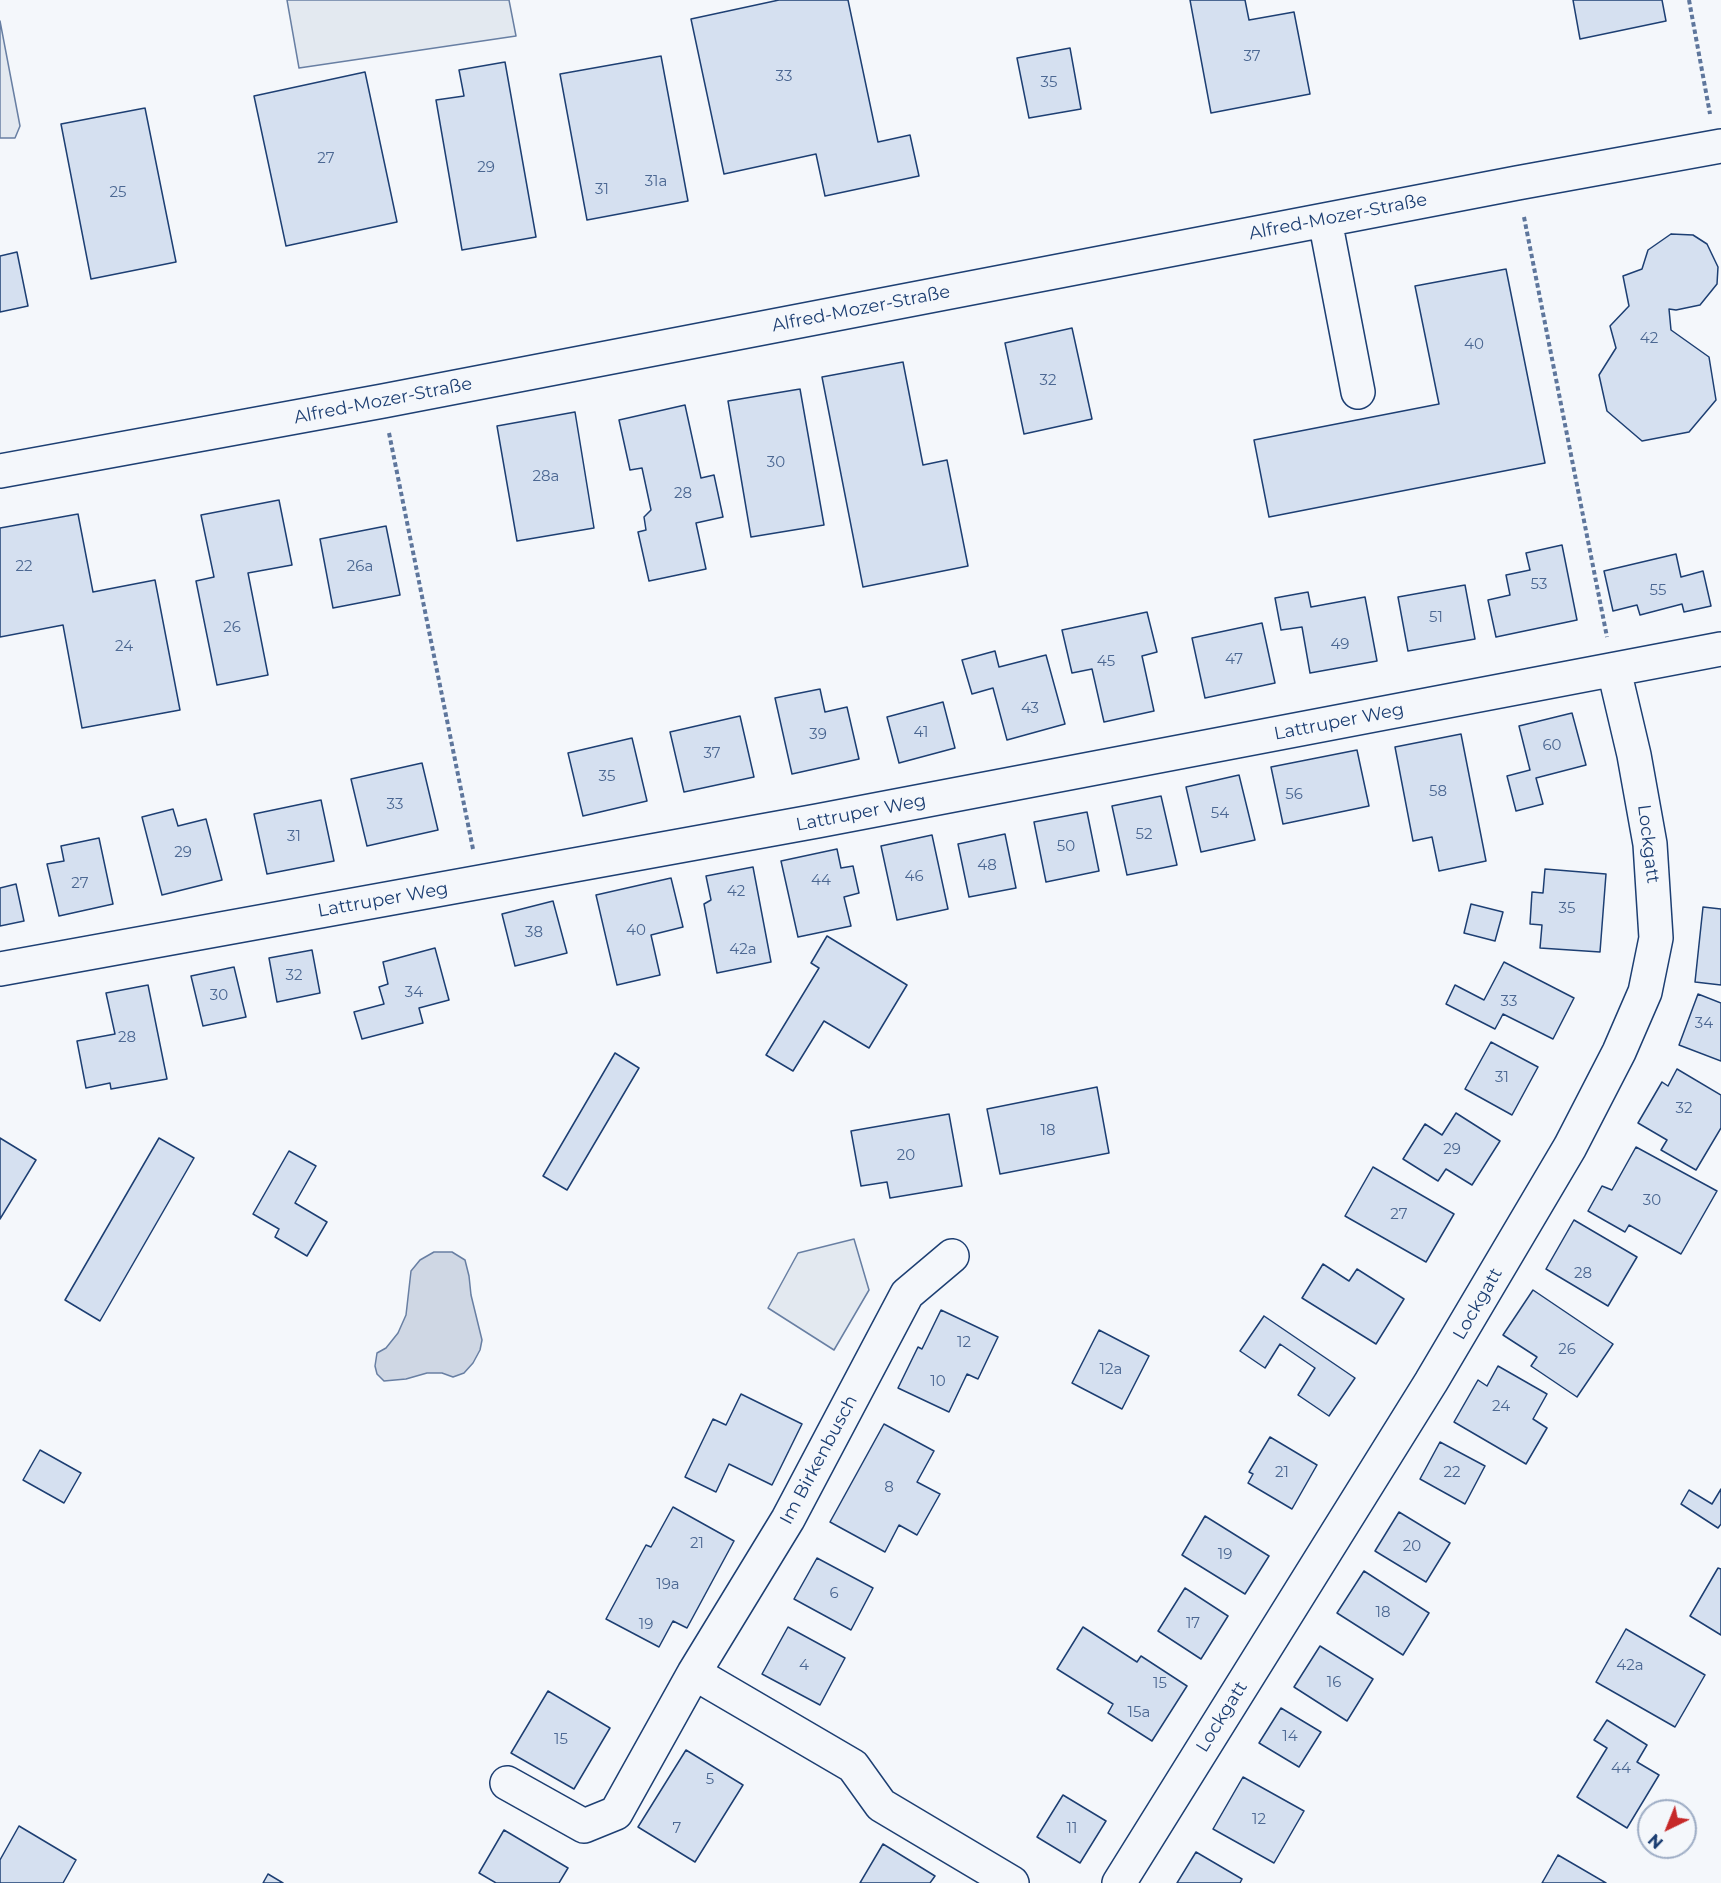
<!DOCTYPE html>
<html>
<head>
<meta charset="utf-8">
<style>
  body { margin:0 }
  #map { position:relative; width:1721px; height:1883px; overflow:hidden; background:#f4f7fb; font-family:Montserrat,sans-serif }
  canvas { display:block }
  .north { position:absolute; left:1637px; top:1799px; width:60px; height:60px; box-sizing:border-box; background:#f4f7fb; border:2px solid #9eadc5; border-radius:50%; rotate:223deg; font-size:16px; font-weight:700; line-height:24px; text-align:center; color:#1d3f73 }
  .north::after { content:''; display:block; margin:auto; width:21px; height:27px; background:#c62828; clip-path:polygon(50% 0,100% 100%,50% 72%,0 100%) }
</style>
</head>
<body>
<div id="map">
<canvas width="1721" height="1883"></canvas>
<div class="north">N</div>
</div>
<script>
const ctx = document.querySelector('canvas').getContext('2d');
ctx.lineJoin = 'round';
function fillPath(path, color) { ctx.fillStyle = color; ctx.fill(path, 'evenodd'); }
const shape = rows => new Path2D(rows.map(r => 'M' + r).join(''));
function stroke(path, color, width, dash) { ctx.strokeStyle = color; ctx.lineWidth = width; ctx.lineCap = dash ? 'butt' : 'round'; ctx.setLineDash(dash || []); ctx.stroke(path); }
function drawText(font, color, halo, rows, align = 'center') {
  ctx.font = font + ' Montserrat,sans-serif'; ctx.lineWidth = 4.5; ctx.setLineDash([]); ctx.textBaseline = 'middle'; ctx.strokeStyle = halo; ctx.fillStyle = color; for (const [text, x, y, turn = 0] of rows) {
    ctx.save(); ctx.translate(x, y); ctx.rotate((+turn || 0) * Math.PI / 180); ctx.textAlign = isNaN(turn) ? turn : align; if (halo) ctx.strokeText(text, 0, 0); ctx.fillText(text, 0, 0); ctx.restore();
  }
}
const green = shape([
  [287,0,509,0,516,36,299,68,287,0],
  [0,21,20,126,15,138,0,138,0,21],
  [854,1239,869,1290,834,1350,768,1308,798,1253,854,1239]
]);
fillPath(green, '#e3e9f0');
stroke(green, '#687fa3', 1.5);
const water = shape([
  [434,1252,452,1252,465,1260,469,1276,471,1295,482,1340,480,1350,473,1363,464,1373,453,1377,442,1373,427,1373,406,1379,384,1381,377,1374,375,1366,377,1353,386,1348,398,1333,406,1315,411,1271,420,1260,434,1252]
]);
fillPath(water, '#cfd7e4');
stroke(water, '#687fa3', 1.5);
const building = shape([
  [779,0,848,0,878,142,910,135,919,176,825,196,816,154,724,174,691,19,779,0],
  [1190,0,1245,0,1249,20,1294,12,1310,94,1211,113,1190,0],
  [1573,0,1662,0,1666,21,1580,39,1573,0],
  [1070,48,1081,109,1029,118,1017,58,1070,48],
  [661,56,688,201,587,220,560,74,661,56],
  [505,62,536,237,462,250,436,100,464,96,459,70,505,62],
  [365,72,397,222,286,246,254,96,365,72],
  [145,108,176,262,91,279,61,124,145,108],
  [1671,234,1693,235,1707,244,1718,267,1717,284,1700,305,1676,310,1669,309,1671,330,1709,357,1716,400,1689,432,1642,441,1607,411,1599,375,1616,348,1610,326,1629,306,1623,276,1642,269,1648,250,1671,234],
  [17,252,28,306,0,312,0,256,17,252],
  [1506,269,1545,463,1269,517,1254,440,1439,404,1415,286,1506,269],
  [1072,328,1092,419,1024,434,1005,343,1072,328],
  [903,362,923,465,947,460,968,566,863,587,822,377,903,362],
  [800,389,824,525,751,537,728,401,800,389],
  [685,405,701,478,714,475,723,517,696,523,706,569,649,581,638,532,646,530,644,517,651,510,642,468,630,470,619,420,685,405],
  [575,412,594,528,517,541,497,426,575,412],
  [279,500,292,565,248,573,268,675,217,685,196,581,214,577,201,515,279,500],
  [78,514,93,592,155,580,180,710,82,728,63,625,0,637,0,528,78,514],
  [386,526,400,595,333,608,320,539,386,526],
  [1562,545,1577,620,1496,637,1488,600,1510,595,1506,575,1530,570,1526,553,1562,545],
  [1676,554,1681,577,1703,571,1711,606,1684,612,1682,604,1640,615,1637,605,1613,611,1604,571,1676,554],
  [1465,585,1475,639,1408,651,1398,597,1465,585],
  [1308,592,1311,607,1365,597,1377,661,1310,673,1302,627,1281,630,1275,598,1308,592],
  [1147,612,1157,652,1142,656,1154,711,1104,722,1092,669,1072,673,1062,630,1147,612],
  [1262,623,1275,683,1205,698,1192,638,1262,623],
  [995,651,999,667,1046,655,1065,724,1007,740,993,688,972,694,962,660,995,651],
  [820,689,825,712,847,707,859,759,792,774,775,698,820,689],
  [943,702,955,748,899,763,887,717,943,702],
  [1572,713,1586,765,1536,778,1543,804,1516,811,1507,776,1530,770,1519,726,1572,713],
  [740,716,754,777,684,792,670,732,740,716],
  [1461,734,1486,861,1439,871,1432,837,1413,841,1395,747,1461,734],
  [632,738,647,801,583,816,568,753,632,738],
  [1357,750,1369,806,1283,824,1271,767,1357,750],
  [422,763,438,830,367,846,351,779,422,763],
  [1239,775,1255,840,1201,852,1186,787,1239,775],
  [1161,796,1177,865,1127,875,1112,806,1161,796],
  [321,800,334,861,267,874,254,814,321,800],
  [173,809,178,826,206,819,222,880,162,895,142,817,173,809],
  [1087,812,1099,871,1046,882,1034,822,1087,812],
  [1005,834,1016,888,969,897,958,844,1005,834],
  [932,835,948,909,897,920,881,846,932,835],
  [99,838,113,904,59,916,47,864,64,861,61,846,99,838],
  [837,849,841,868,853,866,859,893,844,897,851,926,798,937,781,861,837,849],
  [753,867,771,962,717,973,704,904,711,900,706,876,753,867],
  [1545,869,1606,874,1600,952,1540,948,1542,925,1530,924,1532,892,1543,893,1545,869],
  [671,878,683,927,651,935,660,975,617,985,596,895,671,878],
  [16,884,24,921,0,926,0,888,16,884],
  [553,901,567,953,515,966,502,914,553,901],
  [1471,904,1503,912,1495,941,1464,933,1471,904],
  [1703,907,1721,909,1721,985,1695,982,1703,907],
  [827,936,907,985,869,1048,824,1021,793,1071,766,1055,819,968,811,963,827,936],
  [435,948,449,1000,419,1008,423,1023,362,1039,354,1012,384,1004,379,987,388,984,383,962,435,948],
  [312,950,320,993,277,1002,269,958,312,950],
  [1504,962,1574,998,1553,1039,1503,1014,1495,1029,1446,1004,1455,985,1484,1000,1504,962],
  [234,967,246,1017,203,1026,191,976,234,967],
  [148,985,167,1079,111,1089,110,1083,86,1088,77,1041,115,1034,106,993,148,985],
  [1698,994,1721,1003,1721,1061,1679,1045,1698,994],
  [1491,1042,1538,1067,1512,1115,1465,1089,1491,1042],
  [615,1053,639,1068,567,1190,543,1176,615,1053],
  [1677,1069,1721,1095,1721,1128,1696,1170,1661,1150,1667,1140,1638,1123,1662,1082,1668,1086,1677,1069],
  [1097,1087,1109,1153,1000,1174,987,1109,1097,1087],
  [1456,1113,1500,1141,1472,1185,1446,1169,1438,1181,1403,1159,1425,1124,1442,1135,1456,1113],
  [949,1114,962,1186,890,1198,887,1182,861,1186,851,1131,949,1114],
  [0,1138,36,1160,0,1219,0,1138],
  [159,1138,194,1158,100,1321,65,1300,159,1138],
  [1636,1147,1717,1191,1681,1254,1629,1225,1625,1232,1588,1211,1602,1186,1612,1190,1636,1147],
  [289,1151,316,1166,295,1203,327,1222,307,1256,275,1237,279,1229,253,1214,289,1151],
  [1373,1167,1454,1214,1426,1262,1345,1216,1373,1167],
  [1574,1220,1637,1257,1608,1306,1546,1269,1574,1220],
  [1323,1264,1349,1281,1357,1269,1404,1299,1376,1344,1302,1298,1323,1264],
  [1533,1290,1613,1344,1577,1397,1531,1366,1537,1357,1503,1335,1533,1290],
  [941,1310,998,1337,978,1379,967,1374,949,1412,898,1388,918,1347,922,1349,941,1310],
  [1264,1316,1355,1378,1329,1416,1298,1395,1315,1368,1280,1344,1265,1368,1240,1351,1264,1316],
  [1099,1330,1149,1356,1122,1409,1072,1383,1099,1330],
  [1498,1366,1547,1394,1533,1419,1547,1428,1526,1464,1454,1422,1478,1380,1487,1386,1498,1366],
  [741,1394,802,1424,772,1485,729,1464,716,1492,685,1477,713,1419,726,1425,741,1394],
  [884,1424,934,1451,917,1482,940,1494,917,1535,899,1525,885,1552,830,1522,884,1424],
  [1270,1437,1317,1465,1292,1509,1248,1483,1253,1474,1249,1472,1270,1437],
  [1440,1442,1485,1466,1465,1504,1420,1479,1440,1442],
  [40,1450,81,1473,64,1503,23,1480,40,1450],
  [1721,1489,1721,1524,1718,1528,1681,1504,1689,1490,1712,1504,1721,1489],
  [673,1507,734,1541,687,1628,673,1621,659,1647,606,1619,646,1545,651,1547,673,1507],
  [1399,1512,1450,1543,1426,1582,1375,1551,1399,1512],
  [1205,1516,1269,1556,1245,1594,1182,1555,1205,1516],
  [817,1558,873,1588,851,1630,794,1599,817,1558],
  [1718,1568,1721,1569,1721,1635,1690,1616,1718,1568],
  [1364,1571,1429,1613,1403,1655,1337,1613,1364,1571],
  [1185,1588,1228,1616,1201,1659,1158,1631,1185,1588],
  [788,1627,845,1658,820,1705,762,1674,788,1627],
  [1083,1627,1137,1662,1141,1656,1187,1686,1152,1741,1108,1713,1113,1704,1057,1669,1083,1627],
  [1626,1629,1705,1675,1675,1727,1596,1682,1626,1629],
  [1320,1646,1373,1679,1347,1721,1294,1687,1320,1646],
  [548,1691,610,1728,574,1789,511,1753,548,1691],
  [1281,1708,1321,1732,1299,1767,1259,1743,1281,1708],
  [1607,1720,1647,1745,1637,1762,1659,1775,1627,1828,1577,1797,1607,1748,1594,1740,1607,1720],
  [686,1750,743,1785,695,1862,638,1827,686,1750],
  [1243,1777,1304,1811,1274,1863,1213,1829,1243,1777],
  [1063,1795,1106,1821,1080,1863,1037,1837,1063,1795],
  [19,1826,76,1860,63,1883,0,1883,0,1860,19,1826],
  [504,1830,568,1868,559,1883,496,1883,479,1873,504,1830],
  [883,1844,935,1876,930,1883,860,1883,883,1844],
  [1196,1852,1242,1879,1240,1883,1177,1883,1196,1852],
  [1558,1855,1606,1883,1542,1883,1558,1855],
  [268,1874,283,1883,263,1883,268,1874]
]);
fillPath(building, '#d5e0f0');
stroke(building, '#1d3f73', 1.5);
const minor = shape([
  [1325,220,1358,392],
  [0,471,383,401,1517,183,1721,146],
  [0,969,817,821,1721,649],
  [694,1673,853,1766,881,1805,1012,1883],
  [507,1783,584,1826,616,1813,694,1673,788,1519,907,1294,952,1256],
  [1119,1883,1431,1382,1570,1147,1619,1052,1645,992,1656,938,1650,844,1634,755,1614,670]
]);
stroke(minor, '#1d3f73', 36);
stroke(shape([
  [1689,0,1710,114],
  [1524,217,1607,637],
  [389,433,473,849]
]), '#5e769c', 4, [4.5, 3]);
stroke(minor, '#f4f7fb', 33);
drawText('15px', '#4b6792', null, [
  ["37",1252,57],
  ["33",784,77],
  ["35",1049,83],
  ["27",326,159],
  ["29",486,168],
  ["31a",656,182],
  ["31",602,190],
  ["25",118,193],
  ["42",1649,339],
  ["40",1474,345],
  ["32",1048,381],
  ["30",776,463],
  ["28a",546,477],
  ["28",683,494],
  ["22",24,567],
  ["26a",360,567],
  ["53",1539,585],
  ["55",1658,591],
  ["51",1436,618],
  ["26",232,628],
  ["49",1340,645],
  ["24",124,647],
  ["47",1234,660],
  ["45",1106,662],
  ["43",1030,709],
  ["41",921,733],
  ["39",818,735],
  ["60",1552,746],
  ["37",712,754],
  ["35",607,777],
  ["58",1438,792],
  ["56",1294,795],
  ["33",395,805],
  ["54",1220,814],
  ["52",1144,835],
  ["31",294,837],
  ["50",1066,847],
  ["29",183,853],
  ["48",987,866],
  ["46",914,877],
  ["44",821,881],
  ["27",80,884],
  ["42",736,892],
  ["35",1567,909],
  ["40",636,931],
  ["38",534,933],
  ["42a",743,950],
  ["32",294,976],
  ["34",414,993],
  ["30",219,996],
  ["33",1509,1002],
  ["34",1704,1024],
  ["28",127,1038],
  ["31",1502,1078],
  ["32",1684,1109],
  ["18",1048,1131],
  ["29",1452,1150],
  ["20",906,1156],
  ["30",1652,1201],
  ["27",1399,1215],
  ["28",1583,1274],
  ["12",964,1343],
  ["26",1567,1350],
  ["12a",1111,1370],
  ["10",938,1382],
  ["24",1501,1407],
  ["21",1282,1473],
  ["22",1452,1473],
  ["8",889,1488],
  ["21",697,1544],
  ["20",1412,1547],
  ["19",1225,1555],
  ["19a",668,1585],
  ["6",834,1594],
  ["18",1383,1613],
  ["17",1193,1624],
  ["19",646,1625],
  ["4",804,1666],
  ["42a",1630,1666],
  ["16",1334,1683],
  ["15",1160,1684],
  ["15a",1139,1713],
  ["14",1290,1737],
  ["15",561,1740],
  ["44",1621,1769],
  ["5",710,1780],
  ["12",1259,1820],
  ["7",677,1829],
  ["11",1072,1829]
]);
drawText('18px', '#1d3f73', '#f4f7fb', [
  ["Alfred-Mozer-Straße",1338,217,-11],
  ["Alfred-Mozer-Straße",861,309,-11],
  ["Alfred-Mozer-Straße",383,401,-11],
  ["Lattruper Weg",1339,722,-11],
  ["Lattruper Weg",861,813,-11],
  ["Lockgatt",1648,844,83],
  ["Lattruper Weg",383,900,-10],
  ["Lockgatt",1478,1304,-60],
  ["Im Birkenbusch",819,1460,-62],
  ["Lockgatt",1222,1717,-58]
]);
</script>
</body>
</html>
